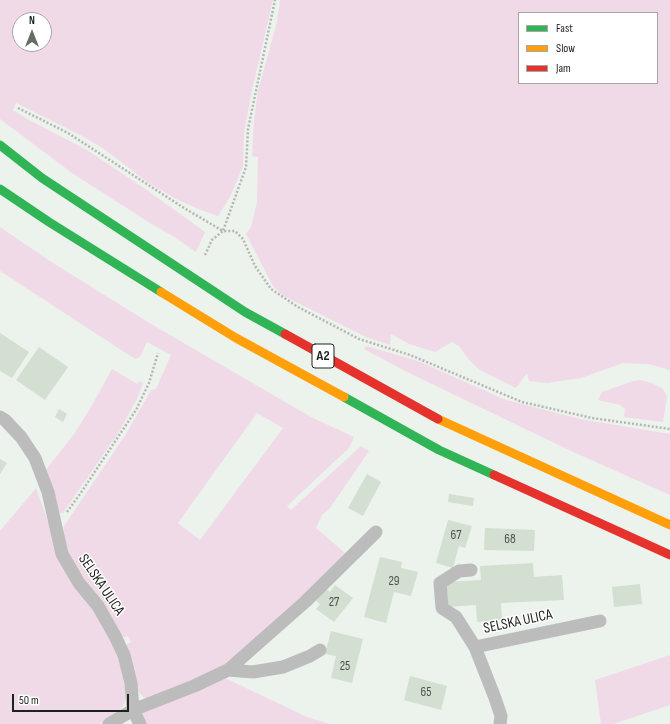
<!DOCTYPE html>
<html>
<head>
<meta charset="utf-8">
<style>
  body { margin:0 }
  #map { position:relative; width:670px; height:724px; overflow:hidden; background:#ecf2ec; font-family:"Sofia Sans Condensed",sans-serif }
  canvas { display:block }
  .legend { position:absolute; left:518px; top:12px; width:140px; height:72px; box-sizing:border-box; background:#fff; border:1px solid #a5a7a5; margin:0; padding:5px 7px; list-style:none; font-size:12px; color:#1e221d }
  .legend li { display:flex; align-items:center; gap:8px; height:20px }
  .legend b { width:20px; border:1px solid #a5a7a5 }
  .north { position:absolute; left:12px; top:12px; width:40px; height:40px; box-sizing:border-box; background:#fff; border:1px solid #a5a7a5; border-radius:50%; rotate:0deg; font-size:11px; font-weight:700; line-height:16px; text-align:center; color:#1e221d }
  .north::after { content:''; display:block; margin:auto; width:14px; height:18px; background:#666b65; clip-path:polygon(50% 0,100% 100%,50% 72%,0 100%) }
  .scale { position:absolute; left:12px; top:694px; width:117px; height:18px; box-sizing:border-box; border:2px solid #1e221d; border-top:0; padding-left:5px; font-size:12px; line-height:14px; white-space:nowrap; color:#1e221d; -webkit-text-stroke:3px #fff; paint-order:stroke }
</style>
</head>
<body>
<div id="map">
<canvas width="670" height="724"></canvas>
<ul class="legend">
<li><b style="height:5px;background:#30b455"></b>Fast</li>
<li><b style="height:5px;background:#ff9f0a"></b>Slow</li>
<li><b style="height:5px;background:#e5322d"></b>Jam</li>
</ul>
<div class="north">N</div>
<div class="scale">50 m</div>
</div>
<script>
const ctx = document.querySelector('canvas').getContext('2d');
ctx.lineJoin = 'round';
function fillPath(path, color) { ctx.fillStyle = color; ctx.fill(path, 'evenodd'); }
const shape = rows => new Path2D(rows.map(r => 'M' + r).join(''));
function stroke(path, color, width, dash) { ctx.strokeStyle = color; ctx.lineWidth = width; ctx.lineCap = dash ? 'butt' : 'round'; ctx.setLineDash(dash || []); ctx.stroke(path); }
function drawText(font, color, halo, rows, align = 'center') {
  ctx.font = font + ' "Sofia Sans Condensed",sans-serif'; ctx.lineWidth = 3; ctx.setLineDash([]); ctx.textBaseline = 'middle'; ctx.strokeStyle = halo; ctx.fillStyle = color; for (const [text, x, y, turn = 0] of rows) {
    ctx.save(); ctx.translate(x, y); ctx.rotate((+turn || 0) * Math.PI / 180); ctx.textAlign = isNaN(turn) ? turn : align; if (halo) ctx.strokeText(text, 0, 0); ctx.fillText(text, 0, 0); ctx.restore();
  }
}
fillPath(shape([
  [0,0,273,0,252,90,244,133,243,166,230,197,218,216,201,210,176,199,150,184,104,149,84,137,16,103,13,110,29,120,87,150,144,188,205,232,196,252,176,238,150,223,72,173,0,119],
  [20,20,44,20,44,44,20,44],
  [280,0,670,0,670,370,648,364,623,363,581,378,547,383,529,381,527,373,516,388,480,370,469,360,459,346,452,342,435,352,409,344,391,334,390,345,366,337,282,295,273,286,246,234,251,227,257,202,258,157,252,156,254,120,258,91,277,22],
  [519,13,657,13,657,83,519,83],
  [0,227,53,263,151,324,311,417,354,437,349,448,287,506,291,510,361,446,369,451,330,508,322,515,316,528,345,553,283,616,237,659,152,699,143,697,137,690,126,645,131,642,128,636,122,638,68,557,63,538,64,526,126,434,151,390,156,389,171,355,147,342,140,357,135,359,0,271],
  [257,413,283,428,200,540,178,523],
  [366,346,418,361,506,400,580,419,670,434,670,495,571,451,407,372,364,349],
  [112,369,137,384,139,381,143,383,137,399,119,432,63,513,55,512,42,475,74,434,91,407],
  [640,380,652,383,663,389,667,397,663,422,624,417,625,409,620,405,598,400,602,392,633,381],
  [36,488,58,549,104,623,122,665,127,692,123,706,116,713,99,724,0,724,0,531],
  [670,655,670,705,613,724,601,724,595,680],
  [223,677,307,717,330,724,144,724,141,718,142,713]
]), '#f1dae8');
fillPath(shape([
  [0,333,29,352,12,378,0,371],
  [39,347,68,367,45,400,16,380],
  [59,409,67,414,63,422,55,417],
  [0,459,7,463,0,474],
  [367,474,381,482,363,516,348,508],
  [449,494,474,498,473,506,448,502],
  [448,520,472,526,465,548,459,546,453,568,436,563],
  [485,528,535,530,534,551,484,550],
  [380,557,402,562,401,568,418,572,411,596,394,592,386,623,364,617],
  [533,563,534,577,562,575,564,600,501,603,502,620,477,622,476,605,447,607,445,582,481,580,480,566],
  [640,584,642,604,614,607,612,587],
  [335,585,353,598,334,622,316,609,320,604,316,601,326,589,330,592],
  [331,631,363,639,352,683,331,678,336,656,325,654],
  [410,676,447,686,441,710,404,700]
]), '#d2dfd1');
stroke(shape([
  [18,108,68,133,184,208,223,231,246,167,248,129,275,0],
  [205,255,212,240,223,231,235,231,243,239,255,266,271,289,298,307,359,339,410,355,522,402,592,418,670,429],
  [67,512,80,494,136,410,149,383,158,353]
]), '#b4b6b4', 2.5, [2, 2]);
stroke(shape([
  [0,417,5,420,21,437,35,458,48,492,62,554,79,583,98,606,115,636,124,655,131,683,133,710,140,724],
  [471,570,459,571,440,583,442,608,456,617,475,647],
  [228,670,253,672,283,667,310,656,320,650],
  [109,724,133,710,194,686,228,670,305,602,376,532],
  [500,724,501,716,495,698,475,647,600,621]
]), '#bbbcbb', 13);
stroke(shape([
  [0,145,42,178,245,312,285,334],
  [0,189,49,222,161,292],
  [344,397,439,450,494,475]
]), '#30b455', 9);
stroke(shape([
  [161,292,236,338,344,397],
  [438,419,670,525]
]), '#ff9f0a', 9);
stroke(shape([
  [285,334,438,419],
  [494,475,670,555]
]), '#e5322d', 9);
drawText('13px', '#4b514a', null, [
  ["67",456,536],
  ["68",510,540],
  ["29",394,582],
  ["27",334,603],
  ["25",345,667],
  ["65",426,693]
]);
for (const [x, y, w] of [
  [323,356,22]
]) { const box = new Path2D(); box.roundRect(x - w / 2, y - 12, w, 24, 3); ctx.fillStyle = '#fff'; ctx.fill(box); stroke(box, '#1e221d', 1); }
drawText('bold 14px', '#1e221d', null, [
  ["A2",323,356]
]);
drawText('15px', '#1e221d', '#fff', [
  ["SELSKA ULICA",101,585,56],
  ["SELSKA ULICA",518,622,-12]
]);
</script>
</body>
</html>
